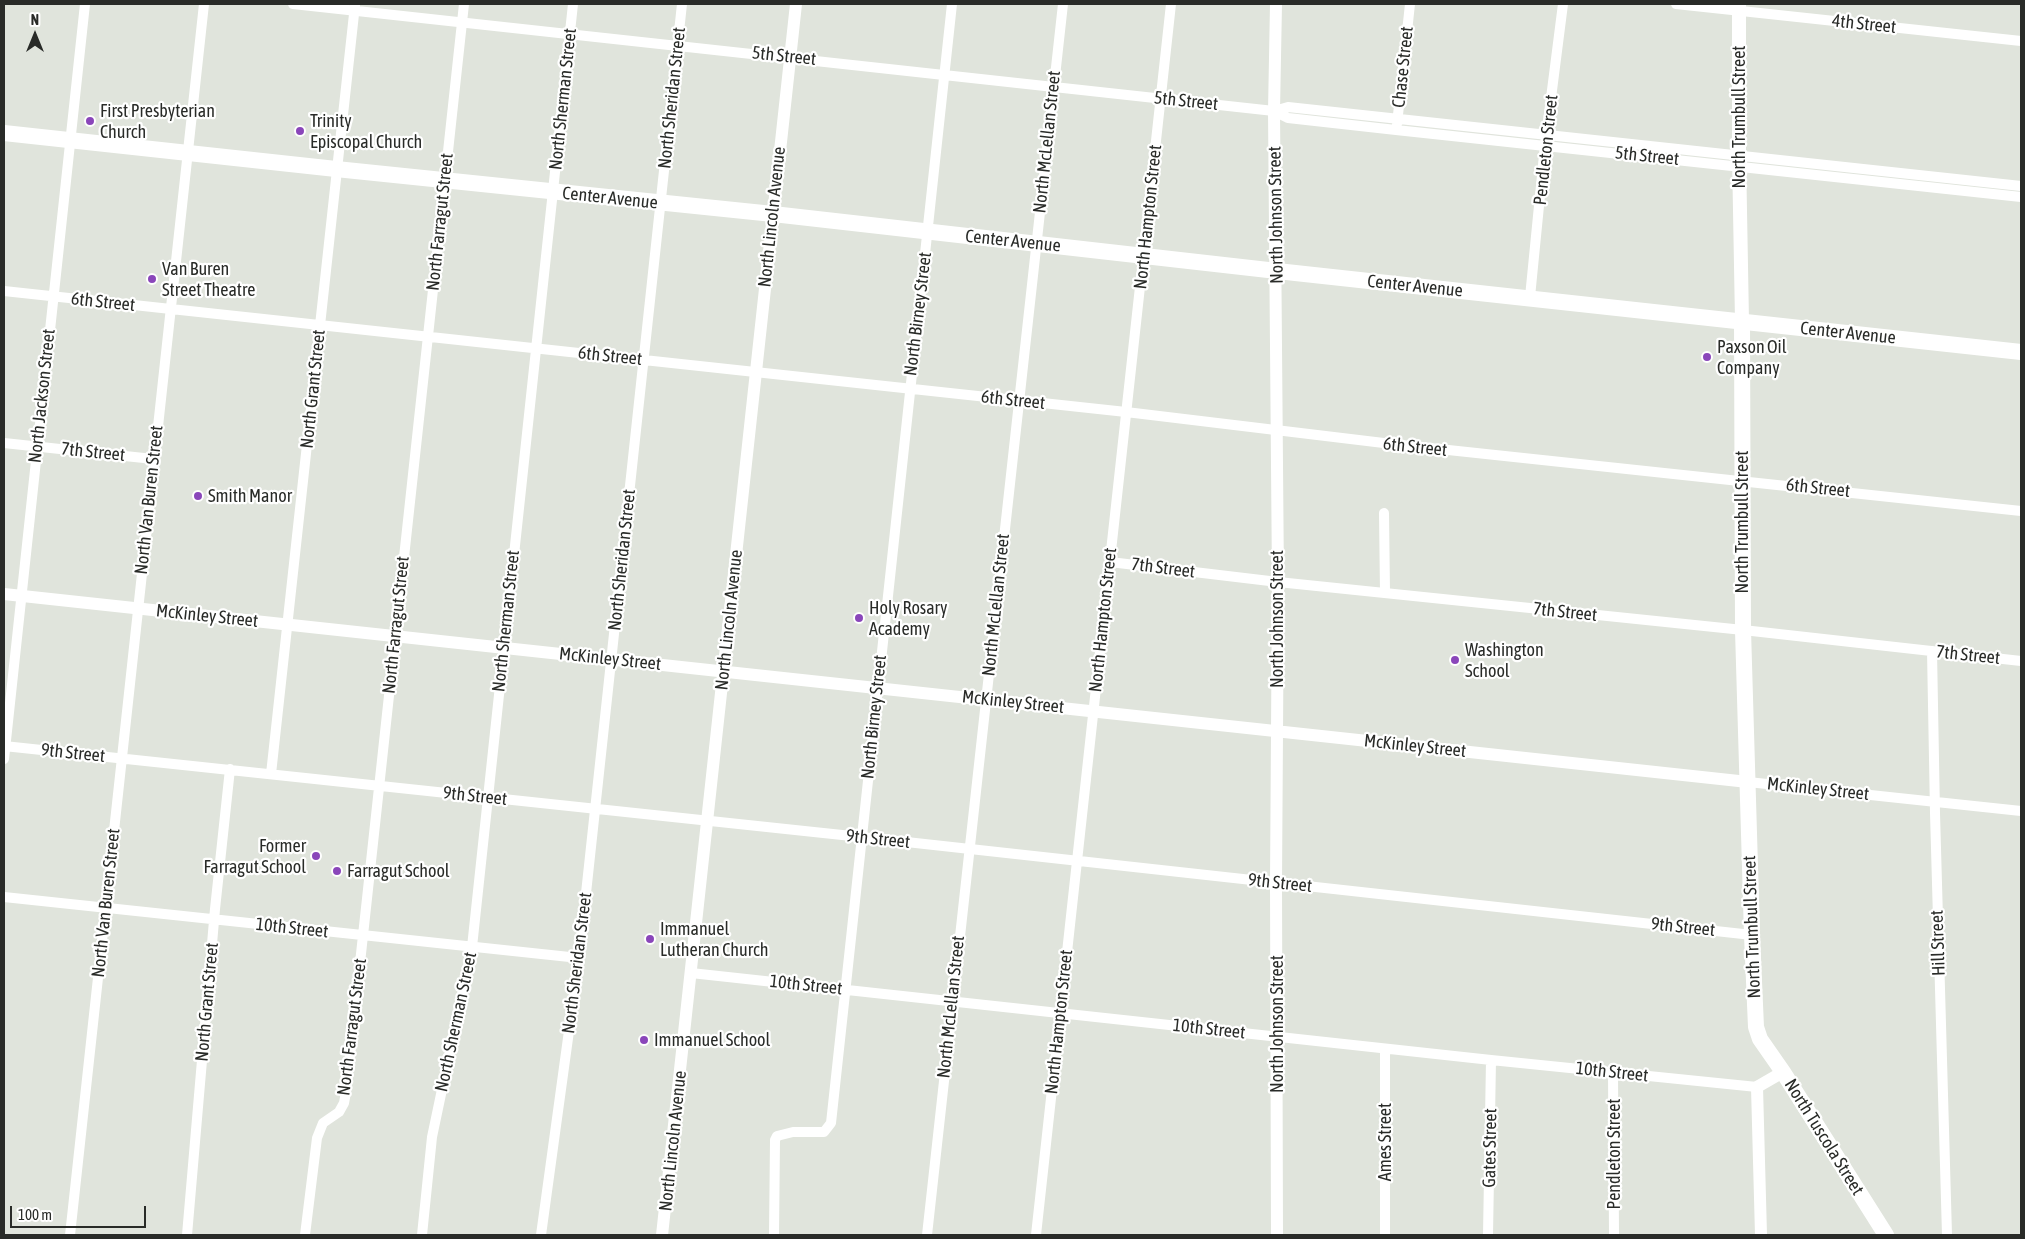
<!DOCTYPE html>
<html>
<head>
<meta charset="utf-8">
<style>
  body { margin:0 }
  #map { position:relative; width:2025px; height:1239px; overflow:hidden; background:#e0e4dc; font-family:"Asap Condensed",sans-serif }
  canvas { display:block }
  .frame { position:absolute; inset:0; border:5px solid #292b28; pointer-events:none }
  .north { position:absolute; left:10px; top:10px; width:50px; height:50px; -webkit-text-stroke:4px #fff; paint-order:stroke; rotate:0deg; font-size:14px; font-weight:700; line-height:20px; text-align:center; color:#292b28 }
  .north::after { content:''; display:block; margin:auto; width:18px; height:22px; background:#292b28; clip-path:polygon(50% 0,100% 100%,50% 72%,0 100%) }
  .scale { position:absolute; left:10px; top:1206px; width:136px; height:22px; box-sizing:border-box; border:2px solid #292b28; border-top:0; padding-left:6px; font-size:15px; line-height:18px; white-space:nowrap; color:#292b28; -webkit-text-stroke:4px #fff; paint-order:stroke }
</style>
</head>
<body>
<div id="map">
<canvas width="2025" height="1239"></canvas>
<div class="frame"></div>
<div class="north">N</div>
<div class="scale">100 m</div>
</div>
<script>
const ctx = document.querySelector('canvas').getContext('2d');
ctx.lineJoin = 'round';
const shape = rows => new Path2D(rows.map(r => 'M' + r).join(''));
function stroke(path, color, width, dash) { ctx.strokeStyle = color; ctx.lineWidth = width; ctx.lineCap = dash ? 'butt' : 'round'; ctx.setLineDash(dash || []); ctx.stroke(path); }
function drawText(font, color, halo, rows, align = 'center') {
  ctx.font = font + ' "Asap Condensed",sans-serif'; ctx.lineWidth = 4.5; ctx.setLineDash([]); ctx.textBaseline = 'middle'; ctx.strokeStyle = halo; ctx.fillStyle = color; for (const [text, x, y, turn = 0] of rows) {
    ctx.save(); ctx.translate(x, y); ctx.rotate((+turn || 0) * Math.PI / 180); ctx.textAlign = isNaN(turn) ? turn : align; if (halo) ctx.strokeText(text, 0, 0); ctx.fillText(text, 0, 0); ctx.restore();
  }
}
stroke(shape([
  [293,4,1274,111,1288,118,1396,130,2021,197],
  [1676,4,2021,41],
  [1274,111,1288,107,2021,186],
  [1397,124,1410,4],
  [4,291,1126,412,1392,444,2021,511],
  [1530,297,1545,145,1563,4],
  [4,443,153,459],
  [1384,513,1385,593],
  [1110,562,1278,582,1743,630,2021,661],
  [1932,651,1935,813,1947,1235],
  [4,746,861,837,1752,935],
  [4,759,85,4],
  [271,774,355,5],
  [1748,782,2021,811],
  [4,897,579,958],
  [691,973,1491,1060,1757,1087],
  [1613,1072,1614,1235],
  [70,1235,204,4],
  [187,1235,215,909,230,769],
  [305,1235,317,1138,323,1123,339,1112,344,1103,346,1092,464,4],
  [422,1235,432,1137,472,947,573,4],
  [541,1235,579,958,682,4],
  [774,1235,775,1140,777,1136,793,1132,824,1132,831,1123,952,4],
  [927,1235,1063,4],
  [1036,1235,1171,4],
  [1385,1235,1385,1049],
  [1488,1235,1491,1060]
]), '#fff', 10);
stroke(shape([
  [1276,4,1274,111,1278,582,1276,883,1277,1235],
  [4,594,1748,782],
  [662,1235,796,4],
  [1761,1235,1757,1087,1783,1072]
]), '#fff', 12);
stroke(shape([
  [1739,4,1739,155,1742,321]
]), '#fff', 14);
stroke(shape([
  [1742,321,1743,630,1752,935,1756,1027,1760,1039,1783,1072,1886,1235]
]), '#fff', 16);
stroke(shape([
  [4,133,336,169,773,214,1277,271,2021,352]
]), '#fff', 16);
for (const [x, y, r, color] of [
  [90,121,5,"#8a46ba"],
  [300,131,5,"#8a46ba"],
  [152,279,5,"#8a46ba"],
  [1707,357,5,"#8a46ba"],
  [198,496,5,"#8a46ba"],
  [859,618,5,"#8a46ba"],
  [1455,660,5,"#8a46ba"],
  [316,856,5,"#8a46ba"],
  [337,871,5,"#8a46ba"],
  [650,939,5,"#8a46ba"],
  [644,1040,5,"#8a46ba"]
]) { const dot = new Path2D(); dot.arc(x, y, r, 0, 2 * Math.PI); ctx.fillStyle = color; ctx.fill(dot); stroke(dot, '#fff', 2); }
drawText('18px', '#292b28', '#fff', [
  ["4th Street",1864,24,6],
  ["5th Street",784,56,6],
  ["Chase Street",1403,67,-84],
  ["North Sheridan Street",672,98,-84],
  ["North Sherman Street",563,99,-84],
  ["5th Street",1186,101,6],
  ["North Trumbull Street",1739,117,-90],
  ["North McLellan Street",1047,142,-84],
  ["Pendleton Street",1546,150,-84],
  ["5th Street",1647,156,6],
  ["Center Avenue",610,198,6],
  ["North Johnson Street",1276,215,-91],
  ["North Lincoln Avenue",772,217,-84],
  ["North Hampton Street",1148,217,-84],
  ["North Farragut Street",440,222,-84],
  ["Center Avenue",1013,241,6],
  ["Center Avenue",1415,286,6],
  ["6th Street",103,302,6],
  ["North Birney Street",918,314,-83],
  ["Center Avenue",1848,333,6],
  ["6th Street",610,356,6],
  ["North Grant Street",313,389,-84],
  ["North Jackson Street",42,396,-84],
  ["6th Street",1013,400,6],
  ["6th Street",1415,447,6],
  ["7th Street",93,452,6],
  ["6th Street",1818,488,6],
  ["North Van Buren Street",149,500,-84],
  ["North Trumbull Street",1742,522,-90],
  ["North Sheridan Street",622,560,-84],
  ["7th Street",1163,568,7],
  ["North McLellan Street",996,605,-84],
  ["7th Street",1565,612,6],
  ["McKinley Street",207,616,6],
  ["North Johnson Street",1277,619,-90],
  ["North Lincoln Avenue",729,620,-84],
  ["North Hampton Street",1103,620,-84],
  ["North Sherman Street",506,621,-84],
  ["North Farragut Street",396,625,-84],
  ["7th Street",1968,655,6],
  ["McKinley Street",610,659,6],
  ["McKinley Street",1013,702,6],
  ["North Birney Street",874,717,-84],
  ["McKinley Street",1415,746,6],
  ["9th Street",73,753,6],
  ["McKinley Street",1818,789,6],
  ["9th Street",475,796,6],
  ["9th Street",878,839,6],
  ["9th Street",1280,883,6],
  ["North Van Buren Street",106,903,-84],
  ["9th Street",1683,927,6],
  ["North Trumbull Street",1752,927,-92],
  ["10th Street",292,928,6],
  ["Hill Street",1938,943,-92],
  ["North Sheridan Street",577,963,-83],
  ["10th Street",806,985,6],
  ["North Grant Street",207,1002,-85],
  ["North McLellan Street",951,1007,-84],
  ["North Sherman Street",456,1022,-78],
  ["North Hampton Street",1059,1022,-84],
  ["North Johnson Street",1277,1024,-90],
  ["North Farragut Street",352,1027,-83],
  ["10th Street",1209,1029,6],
  ["10th Street",1612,1072,6],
  ["North Tuscola Street",1824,1137,58],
  ["North Lincoln Avenue",673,1141,-84],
  ["Ames Street",1385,1142,-90],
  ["Gates Street",1490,1148,-89],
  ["Pendleton Street",1614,1154,-90]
]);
drawText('18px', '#292b28', '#fff', [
  ["First Presbyterian",100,111],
  ["Church",100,132],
  ["Trinity",310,121],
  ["Episcopal Church",310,142],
  ["Van Buren",162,269],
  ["Street Theatre",162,290],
  ["Paxson Oil",1717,347],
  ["Company",1717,368],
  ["Smith Manor",208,496],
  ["Holy Rosary",869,608],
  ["Academy",869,629],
  ["Washington",1465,650],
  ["School",1465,671],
  ["Former",306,846,"right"],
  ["Farragut School",306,867,"right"],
  ["Farragut School",347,871],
  ["Immanuel",660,929],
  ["Lutheran Church",660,950],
  ["Immanuel School",654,1040]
], 'left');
</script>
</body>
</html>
